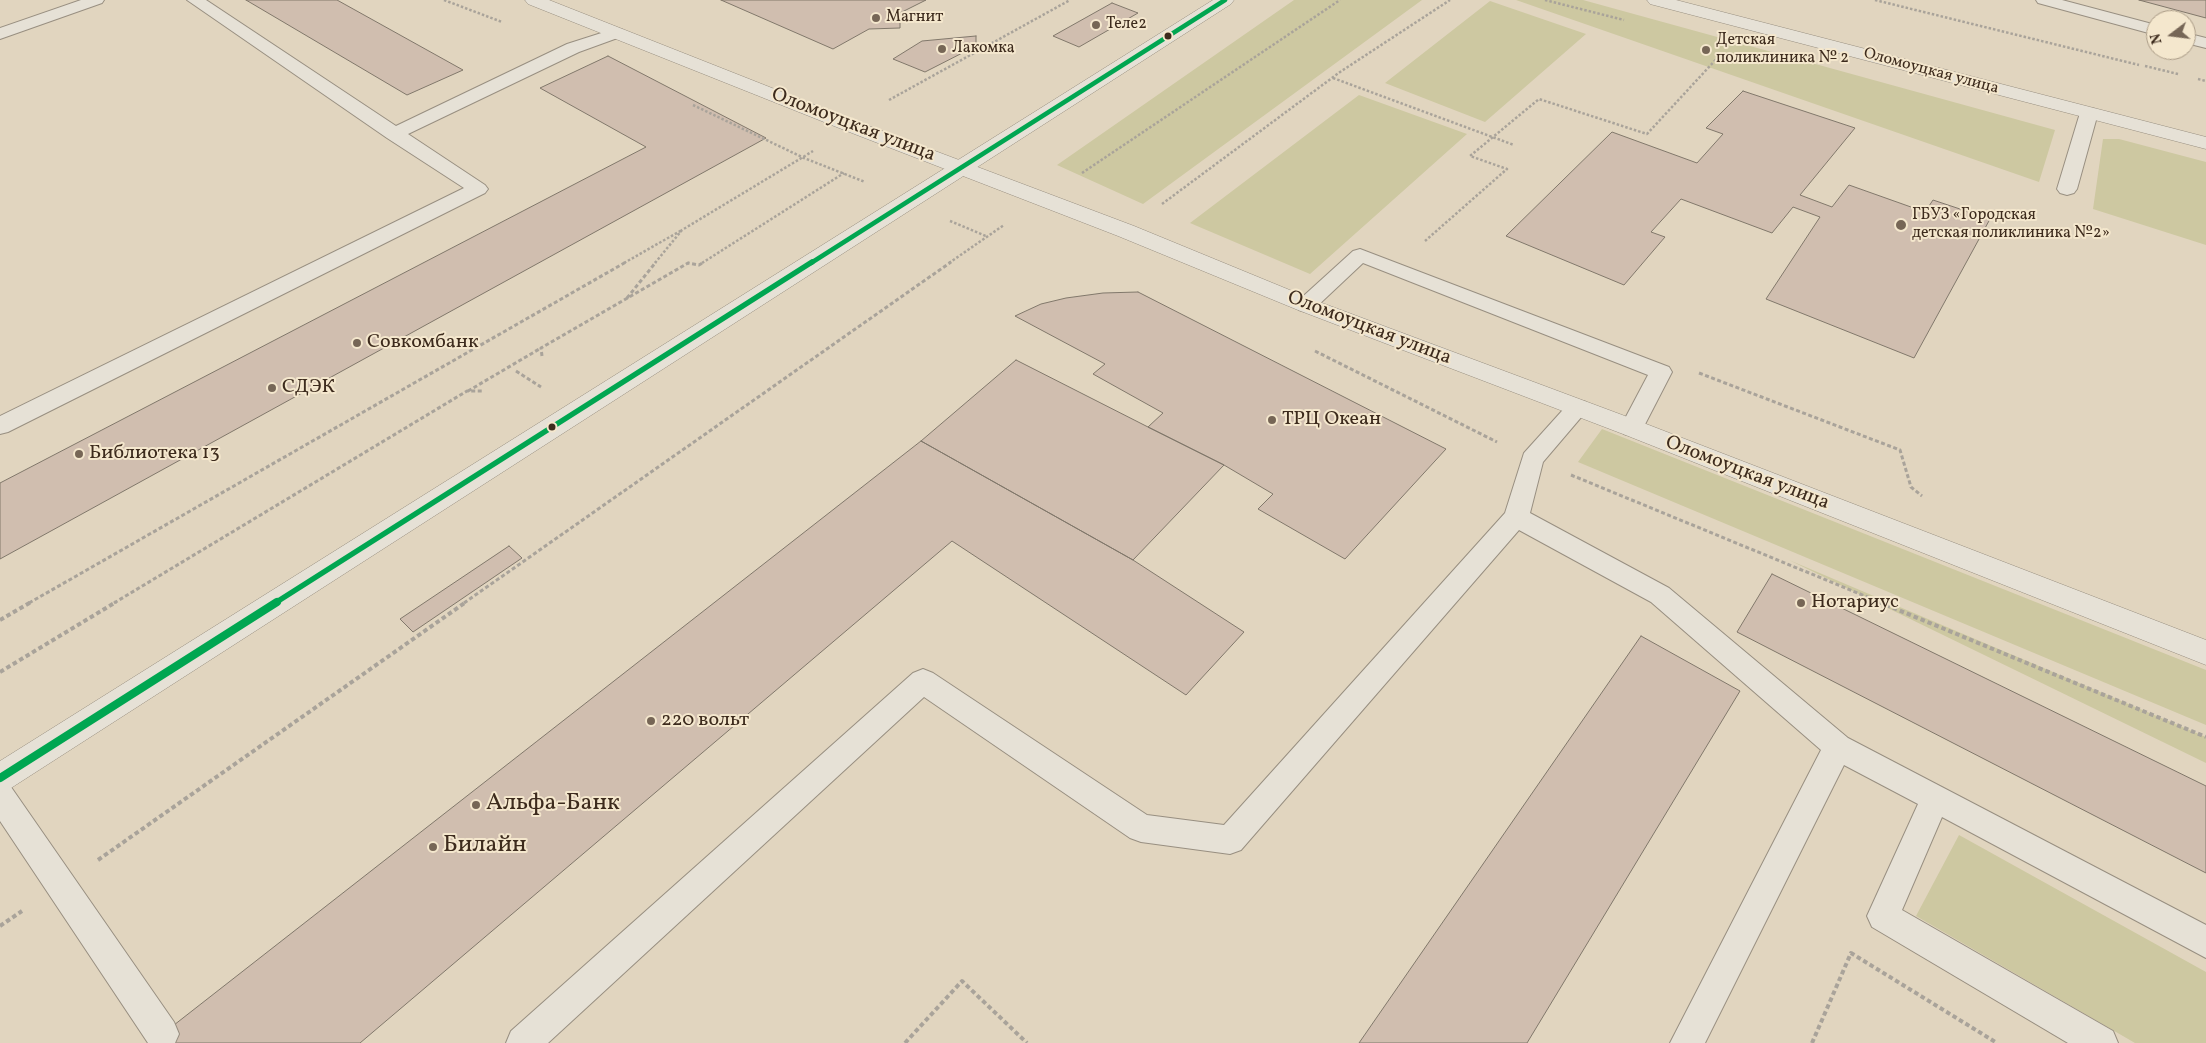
<!DOCTYPE html>
<html>
<head>
<meta charset="utf-8">
<style>
  body { margin:0 }
  #map { position:relative; width:2206px; height:1043px; overflow:hidden; background:#e1d5bf; font-family:Vollkorn,serif }
  canvas { display:block }
  .north { position:absolute; left:2146px; top:10px; width:50px; height:50px; box-sizing:border-box; background:#f4e7cd; border:1px solid #ab9c87; border-radius:50%; rotate:255deg; font-size:14px; font-weight:700; line-height:20px; text-align:center; color:#3d2b1d }
  .north::after { content:''; display:block; margin:auto; width:18px; height:22px; background:#766656; clip-path:polygon(50% 0,100% 100%,50% 72%,0 100%) }
</style>
</head>
<body>
<div id="map">
<canvas width="2206" height="1043"></canvas>
<div class="north">N</div>
</div>
<script>
const ctx = document.querySelector('canvas').getContext('2d');
ctx.lineJoin = 'round';
function fillPath(path, color) { ctx.fillStyle = color; ctx.fill(path, 'evenodd'); }
const shape = rows => new Path2D(rows.map(r => 'M' + r).join(''));
function stroke(path, color, width, dash) { ctx.strokeStyle = color; ctx.lineWidth = width; ctx.lineCap = dash ? 'butt' : 'round'; ctx.setLineDash(dash || []); ctx.stroke(path); }
function drawText(font, color, halo, rows, align = 'center') {
  ctx.font = font + ' Vollkorn,serif'; ctx.lineWidth = 4; ctx.setLineDash([]); ctx.textBaseline = 'middle'; ctx.strokeStyle = halo; ctx.fillStyle = color; for (const [text, x, y, turn = 0] of rows) {
    ctx.save(); ctx.translate(x, y); ctx.rotate((+turn || 0) * Math.PI / 180); ctx.textAlign = isNaN(turn) ? turn : align; if (halo) ctx.strokeText(text, 0, 0); ctx.fillText(text, 0, 0); ctx.restore();
  }
}
fillPath(shape([
  [1294,0,1422,0,1143,204,1057,165],
  [1516,0,1583,0,2055,130,2039,182],
  [1490,1,1586,34,1485,122,1385,83],
  [1359,95,1467,134,1310,274,1190,223],
  [2103,139,2119,139,2206,162,2206,245,2093,209],
  [1602,429,2206,670,2206,725,1578,462],
  [1789,560,2206,737,2206,763],
  [1959,835,2206,972,2206,1043,2135,1043,1916,916]
]), '#cdc8a1');
const building = shape([
  [246,0,337,0,463,70,407,95,246,0],
  [721,0,926,0,900,13,900,28,869,29,833,49,721,0],
  [2139,0,2206,0,2206,18,2139,0],
  [1112,3,1138,13,1079,47,1053,36,1112,3],
  [976,36,976,46,925,72,893,59,922,41,976,36],
  [608,56,766,138,0,559,0,483,646,147,540,88,608,56],
  [1743,91,1855,128,1800,195,1832,207,1849,185,1925,212,1933,200,1990,219,1914,358,1766,299,1820,217,1793,207,1772,233,1681,199,1651,232,1665,237,1624,285,1506,236,1612,132,1697,163,1723,134,1706,128,1743,91],
  [1138,292,1446,449,1345,559,1258,509,1273,494,1224,465,1148,427,1163,413,1093,374,1105,364,1015,316,1041,304,1066,298,1103,293,1138,292],
  [1016,360,1148,427,1224,465,1133,560,921,441,1016,360],
  [921,441,1133,560,1244,632,1186,695,952,541,360,1043,151,1043,921,441],
  [509,546,522,558,413,632,400,619,509,546],
  [1772,574,2206,786,2206,873,1737,632,1772,574],
  [1641,636,1740,691,1527,1043,1359,1043,1641,636]
]);
fillPath(building, '#d0beaf');
stroke(building, '#81786b', 1);
const service = shape([
  [81,0,104,0,102,3,0,39,0,28,81,0],
  [187,0,206,0,396,126,567,44,617,28,623,30,625,33,623,36,579,52,408,134,485,185,488,189,485,193,8,432,0,434,0,416,464,188,387,138,187,0],
  [2036,0,2062,0,2156,25,2156,35,2038,3,2036,0],
  [2186,33,2206,38,2206,48,2186,43,2186,33],
  [2089,108,2095,109,2098,113,2077,189,2074,193,2067,195,2060,193,2057,189,2080,113,2083,109,2089,108],
  [1360,249,1669,367,1672,372,1640,434,1632,436,1624,434,1620,428,1648,375,1363,263,1313,310,1306,312,1299,310,1295,305,1299,300,1353,251,1360,249],
  [1578,400,1586,402,1589,408,1543,462,1530,513,1669,588,1848,738,2206,925,2206,958,1942,817,1902,910,2113,1031,2118,1043,2068,1043,1872,927,1867,916,1918,804,1844,765,1705,1043,1670,1043,1821,750,1651,602,1519,530,1241,850,1230,854,1141,842,1130,838,924,697,548,1043,506,1043,511,1031,913,673,923,669,933,673,1147,815,1224,825,1505,513,1524,453,1570,402,1578,400],
  [0,783,11,787,174,1022,179,1034,175,1043,148,1043,0,821,0,783]
]);
const minor = shape([
  [525,0,549,0,853,120,1134,226,1314,300,1641,422,2206,640,2206,665,1623,434,1298,310,1118,236,839,128,528,4,525,0]
]);
const tertiary = shape([
  [1213,0,1234,0,1231,4,11,788,0,792,0,761,1213,0],
  [1647,0,1676,0,2206,137,2206,149,1650,4,1647,0]
]);
stroke(service, '#988f81', 2);
stroke(minor, '#988f81', 1);
stroke(tertiary, '#988f81', 1);
stroke(shape([
  [444,0,502,22],
  [1545,0,1624,20],
  [1875,0,2139,65],
  [2145,66,2178,74],
  [1333,78,1514,145],
  [2198,79,2206,81],
  [889,100,1070,0],
  [693,105,804,158,865,182],
  [1082,173,1340,0],
  [1162,204,1340,72,1450,0],
  [950,221,986,236],
  [1425,241,1507,169,1470,156,1539,99,1647,134,1721,54],
  [624,263,682,230],
  [655,263,682,230,813,151],
  [688,263,689,263],
  [702,263,844,173],
  [949,263,1004,225]
]), '#a9a39a', 2.5, [2.5, 2]);
stroke(shape([
  [627,298,656,262],
  [1315,351,1497,442],
  [542,356,541,348,688,263,699,265,704,262],
  [516,371,541,387],
  [1699,373,1900,450,1911,487,1922,496],
  [468,391,541,348],
  [1571,475,1882,603],
  [29,603,626,262],
  [114,603,467,391,484,391],
  [464,603,951,262]
]), '#a9a39a', 3, [4, 2.5]);
stroke(shape([
  [1879,602,2206,737],
  [0,620,31,602],
  [0,672,116,602],
  [98,860,466,602],
  [0,926,22,911],
  [905,1043,962,981,1027,1043],
  [1812,1043,1851,953,1997,1043]
]), '#a9a39a', 4, [4.5, 3]);
fillPath(service, '#e6e1d6');
fillPath(minor, '#e6e1d6');
fillPath(tertiary, '#e6e1d6');
stroke(shape([
  [811,263,1225,0]
]), '#00a651', 4.5);
stroke(shape([
  [275,603,812,262]
]), '#00a651', 5.5);
stroke(shape([
  [0,778,277,602]
]), '#00a651', 8);
for (const [x, y, r, color] of [
  [876,18,5,"#766656"],
  [1096,25,5,"#766656"],
  [1168,36,4.5,"#3d2b1d"],
  [942,49,5,"#766656"],
  [1706,50,5,"#766656"],
  [1901,225,6,"#766656"],
  [357,343,5,"#766656"],
  [272,388,5,"#766656"],
  [1272,420,5,"#766656"],
  [552,427,4.5,"#3d2b1d"],
  [79,454,5,"#766656"],
  [1801,603,5,"#766656"],
  [651,721,5,"#766656"],
  [476,805,5,"#766656"],
  [433,847,5,"#766656"]
]) { const dot = new Path2D(); dot.arc(x, y, r, 0, 2 * Math.PI); ctx.fillStyle = color; ctx.fill(dot); stroke(dot, '#f4e7cd', 2); }
drawText('16px', '#3d2b1d', '#f4e7cd', [
  ["Магнит",886,18],
  ["Теле2",1106,25],
  ["Детская",1716,41],
  ["поликлиника № 2",1716,59],
  ["Лакомка",952,49],
  ["ГБУЗ «Городская",1912,216],
  ["детская поликлиника №2»",1912,234]
], 'left');
drawText('16px', '#3d2b1d', '#f4e7cd', [
  ["Оломоуцкая улица",1931,72,15]
]);
drawText('20px', '#3d2b1d', '#f4e7cd', [
  ["Оломоуцкая улица",853,126,21],
  ["Оломоуцкая улица",1369,329,21],
  ["Оломоуцкая улица",1747,474,21]
]);
drawText('20px', '#3d2b1d', '#f4e7cd', [
  ["Совкомбанк",367,343],
  ["СДЭК",282,388],
  ["ТРЦ Океан",1282,420],
  ["Библиотека 13",89,454],
  ["Нотариус",1811,603],
  ["220 вольт",661,721]
], 'left');
drawText('24px', '#3d2b1d', '#f4e7cd', [
  ["Альфа-Банк",486,805],
  ["Билайн",443,847]
], 'left');
</script>
</body>
</html>
